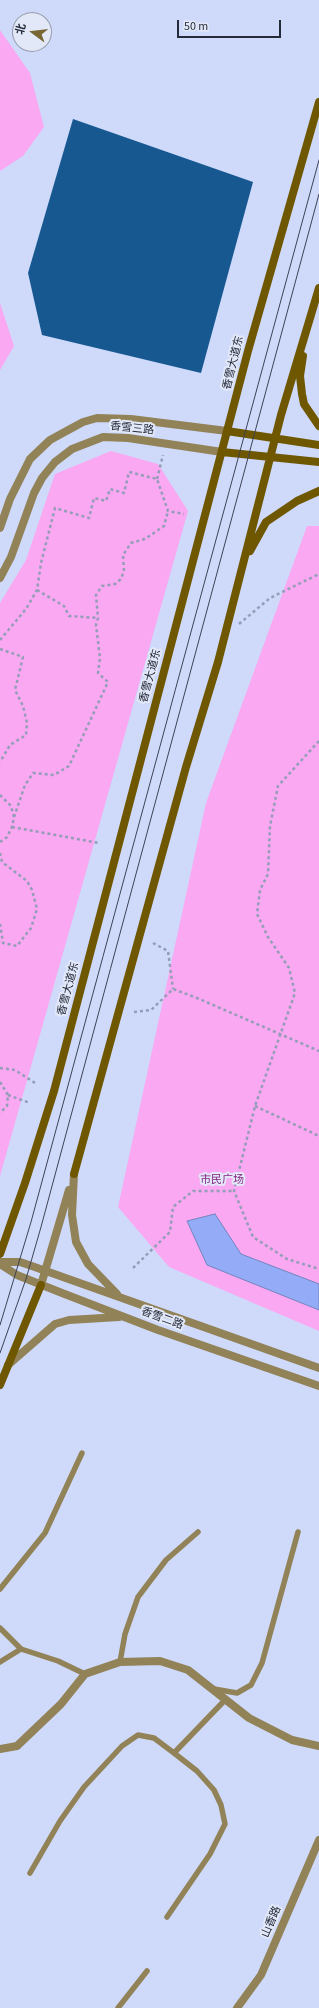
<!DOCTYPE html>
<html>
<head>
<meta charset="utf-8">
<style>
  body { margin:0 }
  #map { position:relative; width:319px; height:2008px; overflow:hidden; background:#cfdafb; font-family:"Source Sans 3","Noto Sans SC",sans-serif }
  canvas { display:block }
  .north { position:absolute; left:12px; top:12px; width:40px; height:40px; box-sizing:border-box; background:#e2e8f8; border:1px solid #969cac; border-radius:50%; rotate:285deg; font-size:11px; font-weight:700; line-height:16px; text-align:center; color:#252a39 }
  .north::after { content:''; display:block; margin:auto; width:14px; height:18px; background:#786634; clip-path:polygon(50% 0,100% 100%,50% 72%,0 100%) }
  .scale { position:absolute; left:177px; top:20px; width:104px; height:18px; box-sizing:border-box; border:2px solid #252a39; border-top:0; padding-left:5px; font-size:12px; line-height:14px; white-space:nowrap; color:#252a39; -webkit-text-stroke:3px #e2e8f8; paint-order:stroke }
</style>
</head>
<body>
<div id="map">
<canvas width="319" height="2008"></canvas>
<div class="north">北</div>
<div class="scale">50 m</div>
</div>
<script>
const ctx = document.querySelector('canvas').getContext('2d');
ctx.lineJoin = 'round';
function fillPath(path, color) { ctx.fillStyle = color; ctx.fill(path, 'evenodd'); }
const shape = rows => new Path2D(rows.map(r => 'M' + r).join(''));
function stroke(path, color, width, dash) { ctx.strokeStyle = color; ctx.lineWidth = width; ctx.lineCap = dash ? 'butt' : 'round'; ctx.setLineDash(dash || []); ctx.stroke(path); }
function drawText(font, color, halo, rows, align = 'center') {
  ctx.font = font + ' "Source Sans 3","Noto Sans SC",sans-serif'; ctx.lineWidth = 4; ctx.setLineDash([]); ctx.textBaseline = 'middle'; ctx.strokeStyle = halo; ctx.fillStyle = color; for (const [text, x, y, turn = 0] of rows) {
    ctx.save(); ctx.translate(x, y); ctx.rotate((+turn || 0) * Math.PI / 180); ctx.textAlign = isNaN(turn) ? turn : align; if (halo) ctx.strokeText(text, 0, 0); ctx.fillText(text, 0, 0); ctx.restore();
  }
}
fillPath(shape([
  [0,30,30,73,44,127,23,156,0,171],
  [0,303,14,346,0,370],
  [111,451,158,464,188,511,0,1176,0,603,26,560,55,474],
  [307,526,319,526,319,1331,169,1267,118,1207,206,803]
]), '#f9a8f1');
const water = shape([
  [215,1214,241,1254,319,1284,319,1310,207,1265,187,1221,215,1214]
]);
fillPath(water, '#94acf8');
stroke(water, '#7385bf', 1);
fillPath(shape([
  [73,119,253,182,201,373,42,335,28,273]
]), '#185891');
stroke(shape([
  [157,479,163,455],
  [37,590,64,606,69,616,98,618],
  [239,624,270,598,319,574],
  [0,640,26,609,37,590,41,563,55,508,89,518,94,498,106,501,110,489,124,493,129,472,157,479,168,511,184,514],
  [0,649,23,657,15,690,23,706,27,723,26,735,10,745,0,762],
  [319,741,278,786,270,826,268,874,260,890,257,914,268,937,289,968,295,993,255,1106,234,1191,253,1237,287,1259,319,1269],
  [0,795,11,806,14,817,12,827,7,837,0,842],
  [14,817,25,785,33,773,54,775,69,766,108,682,98,673,100,658,96,625,98,618,96,595,102,586,115,584,121,579,124,571,123,555,131,543,145,539,164,526,168,511],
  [12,827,99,843],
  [0,853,2,862,27,881,32,890,37,909,31,928,17,946,3,943,0,924],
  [153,943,168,951,173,989],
  [134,1012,151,1010,173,989,197,998,319,1051],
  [0,1068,15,1070,35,1083],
  [0,1082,8,1095,7,1106,0,1113],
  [8,1095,30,1103],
  [255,1106,319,1136],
  [133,1268,170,1232,173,1207,193,1191,234,1191]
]), '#949db8', 2.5, [3, 3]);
stroke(shape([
  [0,1589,45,1533,82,1453],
  [0,1628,21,1649,58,1661,85,1674],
  [0,1662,21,1649],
  [120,1662,125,1634,138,1597,166,1560,198,1532],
  [214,1689,237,1693,251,1685,262,1663,298,1532],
  [30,1873,60,1821,84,1787,122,1746,138,1735,154,1738,174,1753,225,1700],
  [167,1917,210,1854,225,1824,221,1805,214,1790,197,1771,174,1753],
  [118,2008,147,1971]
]), '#928257', 5.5);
stroke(shape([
  [0,1749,17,1746,61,1704,85,1674,120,1662,160,1661,188,1670,249,1718,292,1740,319,1746]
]), '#928257', 8);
stroke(shape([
  [0,528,10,499,30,459,50,440,83,422,97,418,131,419,227,431],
  [0,578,11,557,34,493,42,478,55,462,72,449,103,437,128,438,222,452],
  [74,1174,72,1215,76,1242,88,1264,117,1294],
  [0,1262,20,1262,29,1265,319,1368],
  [0,1264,17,1275,62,1293,158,1330,319,1386],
  [41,1285,69,1190],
  [8,1365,55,1324,69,1320,119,1317],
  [237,2008,261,1975,319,1840]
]), '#928257', 8);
stroke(shape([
  [303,356,300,376,302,394,304,404,319,426],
  [227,431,319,445],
  [222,452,319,462],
  [250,551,266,522,297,501,319,491],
  [74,1174,186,767,218,662,281,415,319,288],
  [0,1254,25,1183,54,1091,248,351,319,102],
  [0,1385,41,1285]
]), '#6f5700', 8);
stroke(shape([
  [0,1325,31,1222,319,160],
  [0,1353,26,1279,41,1227,319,194]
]), '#3d4354', 1);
drawText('11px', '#252a39', '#e2e8f8', [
  ["香雪大道东",234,363,-76],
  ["香雪三路",132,429,6],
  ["香雪大道东",151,676,-75],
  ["香雪大道东",69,989,-75],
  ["香雪二路",162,1319,20],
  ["山香路",272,1922,-67]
]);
drawText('11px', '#882684', '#e2e8f8', [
  ["市民广场",222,1181]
]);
</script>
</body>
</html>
